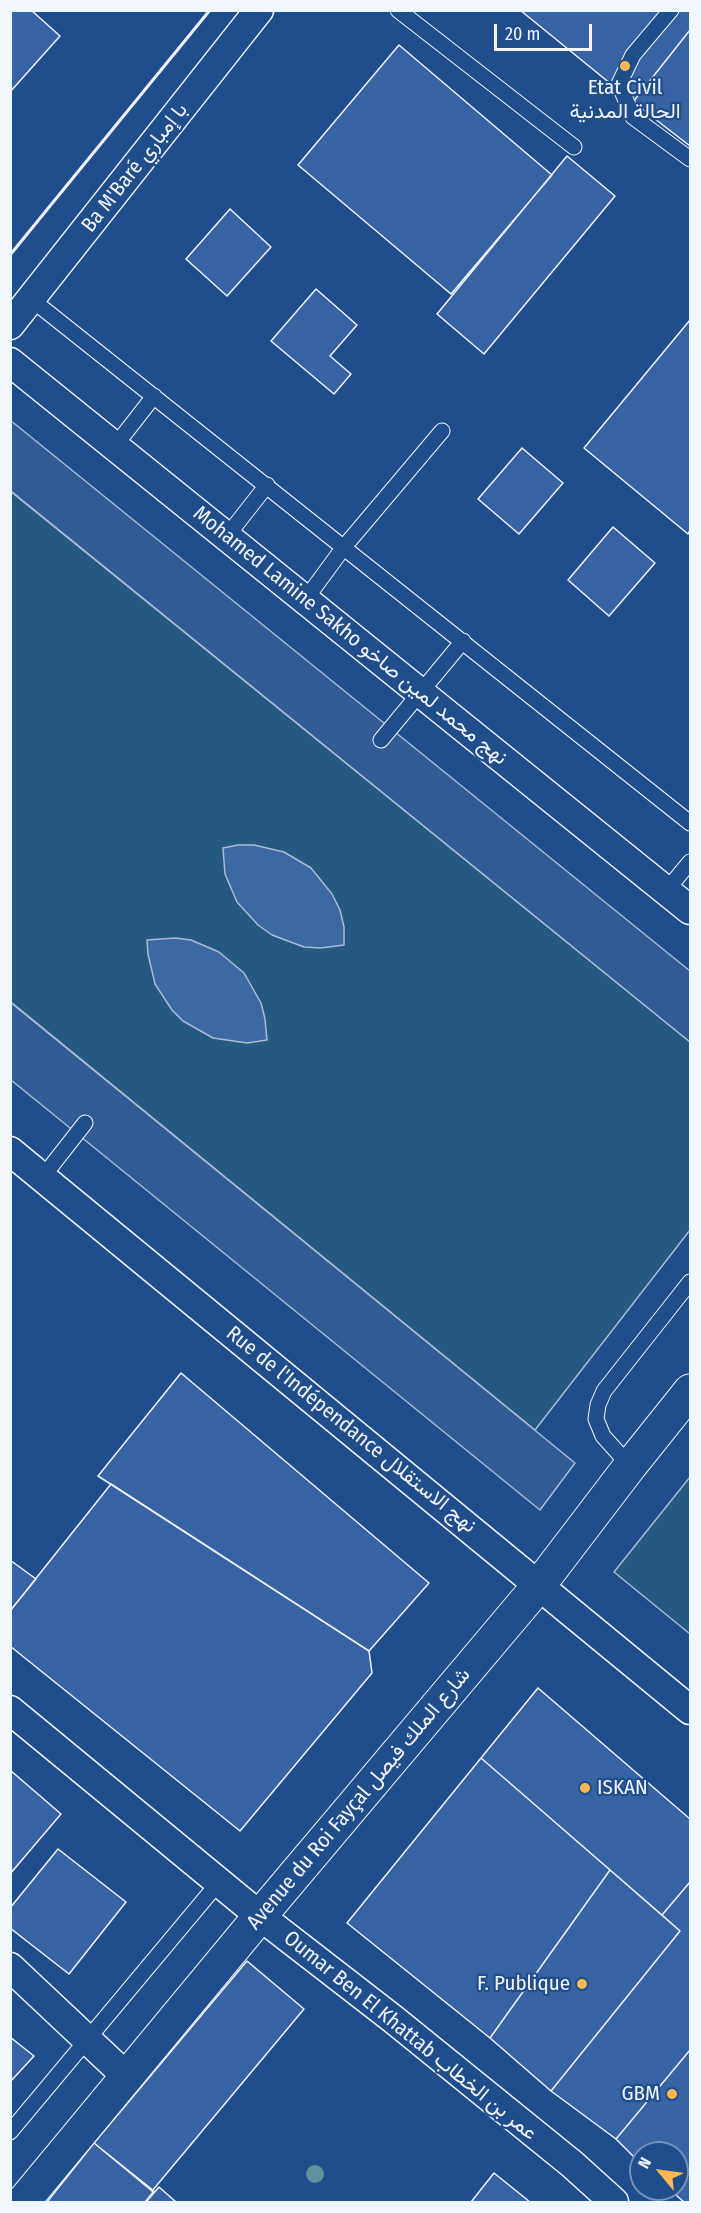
<!DOCTYPE html>
<html>
<head>
<meta charset="utf-8">
<style>
  body { margin:0 }
  #map { position:relative; width:701px; height:2213px; overflow:hidden; background:#1f4e8c; font-family:"Fira Sans Condensed",sans-serif }
  canvas { display:block }
  .frame { position:absolute; inset:0; border:12px solid #f2f6ff; pointer-events:none }
  .north { position:absolute; left:629px; top:2141px; width:60px; height:60px; box-sizing:border-box; background:#1f4e8c; border:2px solid #7391ba; border-radius:50%; rotate:299deg; font-size:16px; font-weight:700; line-height:24px; text-align:center; color:#f2f6ff }
  .north::after { content:''; display:block; margin:auto; width:21px; height:27px; background:#ffb74d; clip-path:polygon(50% 0,100% 100%,50% 72%,0 100%) }
  .scale { position:absolute; left:494px; top:24px; width:98px; height:27px; box-sizing:border-box; border:3px solid #f2f6ff; border-top:0; padding-left:8px; font-size:18px; line-height:21px; white-space:nowrap; color:#f2f6ff; -webkit-text-stroke:4px #1f4e8c; paint-order:stroke }
</style>
</head>
<body>
<div id="map">
<canvas width="701" height="2213"></canvas>
<div class="frame"></div>
<div class="north">N</div>
<div class="scale">20 m</div>
</div>
<script>
const ctx = document.querySelector('canvas').getContext('2d');
ctx.lineJoin = 'round';
function fillPath(path, color) { ctx.fillStyle = color; ctx.fill(path, 'evenodd'); }
const shape = rows => new Path2D(rows.map(r => 'M' + r).join(''));
function stroke(path, color, width, dash) { ctx.strokeStyle = color; ctx.lineWidth = width; ctx.lineCap = dash ? 'butt' : 'round'; ctx.setLineDash(dash || []); ctx.stroke(path); }
function drawText(font, color, halo, rows, align = 'center') {
  ctx.font = font + ' "Fira Sans Condensed",Vazirmatn,sans-serif'; ctx.lineWidth = 4.5; ctx.setLineDash([]); ctx.textBaseline = 'middle'; ctx.strokeStyle = halo; ctx.fillStyle = color; for (const [text, x, y, turn = 0] of rows) {
    ctx.save(); ctx.translate(x, y); ctx.rotate((+turn || 0) * Math.PI / 180); ctx.textAlign = isNaN(turn) ? turn : align; if (halo) ctx.strokeText(text, 0, 0); ctx.fillText(text, 0, 0); ctx.restore();
  }
}
const green = shape([
  [10,491,690,1042,690,1230,535,1430,11,1002,10,491],
  [690,1477,690,1634,614,1572,690,1477]
]);
fillPath(green, '#245a82');
stroke(green, '#a8bbd7', 1.5);
const parking = shape([
  [10,420,690,971,690,1042,11,491,10,420],
  [10,1002,575,1463,540,1510,11,1080,10,1002]
]);
fillPath(parking, '#305b95');
stroke(parking, '#a8bbd7', 1.5);
const water = shape([
  [238,845,254,845,284,852,311,868,332,894,340,910,344,927,344,945,321,948,304,947,272,935,258,925,237,902,225,874,223,848,238,845],
  [175,938,191,940,219,952,244,973,261,1003,265,1019,267,1040,247,1043,213,1038,183,1021,172,1010,155,984,148,954,147,940,175,938]
]);
fillPath(water, '#3b69a3');
stroke(water, '#a8bbd7', 1.5);
const building = shape([
  [10,10,31,10,60,36,10,92,10,10],
  [520,10,690,10,690,30,633,102,520,10],
  [690,30,690,146,633,102,690,30],
  [399,45,552,175,451,294,298,165,399,45],
  [567,156,615,196,484,354,437,314,567,156],
  [230,209,271,247,227,296,186,259,230,209],
  [316,289,357,325,330,356,351,374,334,394,271,341,316,289],
  [690,320,690,530,688,534,584,448,690,320],
  [522,448,563,483,519,534,478,499,522,448],
  [613,527,655,563,609,616,568,580,613,527],
  [181,1373,429,1583,369,1651,98,1476,181,1373],
  [111,1484,369,1651,372,1673,240,1831,10,1646,10,1611,111,1484],
  [10,1560,36,1579,10,1611,10,1560],
  [538,1688,690,1819,690,1882,662,1915,481,1758,538,1688],
  [481,1758,610,1870,490,2038,347,1923,481,1758],
  [10,1770,61,1814,10,1874,10,1770],
  [58,1849,126,1902,69,1974,10,1928,10,1908,58,1849],
  [610,1870,680,1931,551,2091,490,2038,610,1870],
  [690,1882,690,2050,616,2139,551,2091,680,1931,662,1915,690,1882],
  [247,1961,304,2009,152,2191,94,2143,247,1961],
  [10,2037,34,2056,10,2082,10,2037],
  [690,2050,690,2202,684,2202,669,2189,677,2189,677,2153,641,2153,641,2164,616,2139,690,2050],
  [94,2143,154,2191,145,2202,47,2202,94,2143],
  [494,2173,530,2202,471,2202,494,2173],
  [159,2187,176,2202,146,2202,159,2187]
]);
fillPath(building, '#3563a3');
stroke(building, '#f2f6ff', 1.5);
const lane = shape([
  [398,10,574,147],
  [671,10,633,55,619,84,633,117,690,159],
  [31,299,690,823],
  [115,446,154,396],
  [227,536,267,485],
  [305,600,344,547,442,431],
  [381,740,463,641],
  [666,891,690,862],
  [42,1178,85,1123],
  [630,1466,603,1436,596,1419,598,1405,604,1391,690,1282],
  [10,2132,219,1882]
]);
const street = shape([
  [10,325,259,10],
  [10,362,690,910],
  [10,1151,690,1710],
  [10,1710,260,1916,393,2019,572,2164,614,2202],
  [10,1967,127,2077]
]);
const secondary = shape([
  [23,2202,260,1916,540,1584,630,1466,690,1391]
]);
stroke(lane, '#f2f6ff', 17);
stroke(street, '#f2f6ff', 31);
stroke(secondary, '#f2f6ff', 35);
stroke(lane, '#1f4e8c', 15);
stroke(street, '#1f4e8c', 28);
stroke(secondary, '#1f4e8c', 33);
stroke(shape([
  [10,255,210,10]
]), '#f2f6ff', 3);
ctx.fillStyle = '#61919a';
for (const [x, y] of [
  [315,2174]
]) { ctx.beginPath(); ctx.arc(x, y, 9, 0, 2 * Math.PI); ctx.fill(); }
for (const [x, y, r, color] of [
  [625,66,6,"#ffb74d"],
  [585,1788,6,"#ffb74d"],
  [582,1984,6,"#ffb74d"],
  [672,2094,6,"#ffb74d"]
]) { const dot = new Path2D(); dot.arc(x, y, r, 0, 2 * Math.PI); ctx.fillStyle = color; ctx.fill(dot); stroke(dot, '#1f4e8c', 2); }
drawText('21px', '#f2f6ff', '#1f4e8c', [
  ["Etat Civil",625,88,"center"],
  ["الحالة المدنية",625,112,"center"],
  ["ISKAN",597,1788,"left"],
  ["F. Publique",570,1984],
  ["GBM",660,2094]
], 'right');
drawText('21px', '#f2f6ff', '#1f4e8c', [
  ["Ba M'Baré با إمباري",135,168,-52],
  ["Mohamed Lamine Sakho نهج محمد لمين صاخو",350,636,39],
  ["Rue de l'Indépendance نهج الاستقلال",351,1430,39],
  ["Avenue du Roi Fayçal شارع الملك فيصل",359,1799,-50],
  ["Oumar Ben El Khattab عمر بن الخطاب",410,2036,39]
]);
</script>
</body>
</html>
